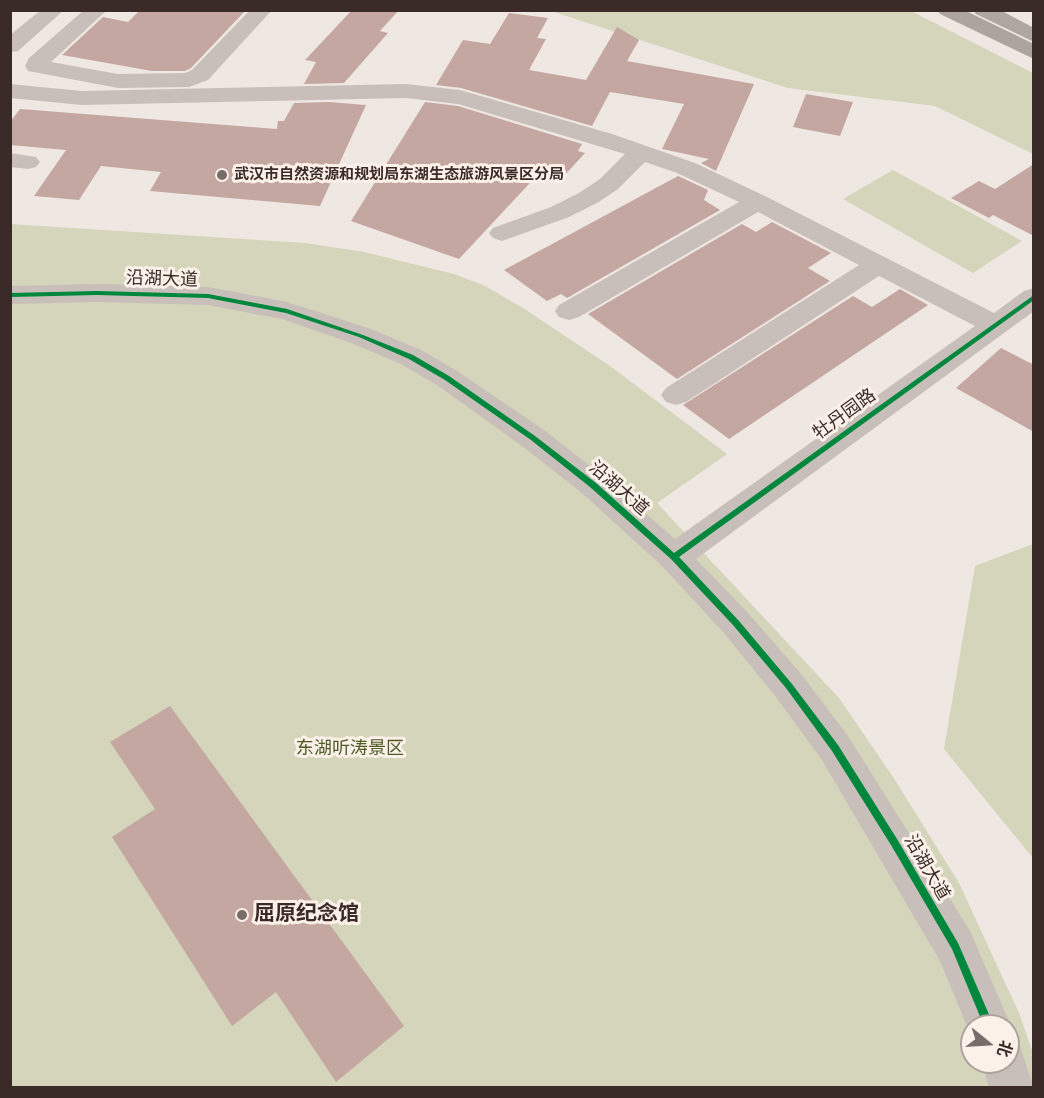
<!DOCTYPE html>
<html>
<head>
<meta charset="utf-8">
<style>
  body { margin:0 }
  #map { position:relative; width:1044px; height:1098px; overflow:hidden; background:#efe7e2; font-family:"Titillium Web","Noto Sans SC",sans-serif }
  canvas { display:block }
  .frame { position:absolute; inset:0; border:12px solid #3a2b28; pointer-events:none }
  .north { position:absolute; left:960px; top:1014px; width:60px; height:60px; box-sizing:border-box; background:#fcf1e9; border:2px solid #aea29c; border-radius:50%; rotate:108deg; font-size:16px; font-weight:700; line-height:24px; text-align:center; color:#3a2b28 }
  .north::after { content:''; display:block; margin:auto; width:21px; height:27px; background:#796d69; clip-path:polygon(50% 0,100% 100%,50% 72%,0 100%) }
</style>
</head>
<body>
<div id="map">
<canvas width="1044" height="1098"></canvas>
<div class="frame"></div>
<div class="north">北</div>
</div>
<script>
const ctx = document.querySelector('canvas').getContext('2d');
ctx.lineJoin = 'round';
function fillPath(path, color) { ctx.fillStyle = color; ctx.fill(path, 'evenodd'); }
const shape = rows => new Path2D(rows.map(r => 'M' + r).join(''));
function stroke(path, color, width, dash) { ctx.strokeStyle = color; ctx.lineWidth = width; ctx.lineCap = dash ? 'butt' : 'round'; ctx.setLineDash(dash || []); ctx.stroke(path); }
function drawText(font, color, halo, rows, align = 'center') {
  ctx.font = font + ' "Titillium Web","Noto Sans SC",sans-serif'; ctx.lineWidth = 6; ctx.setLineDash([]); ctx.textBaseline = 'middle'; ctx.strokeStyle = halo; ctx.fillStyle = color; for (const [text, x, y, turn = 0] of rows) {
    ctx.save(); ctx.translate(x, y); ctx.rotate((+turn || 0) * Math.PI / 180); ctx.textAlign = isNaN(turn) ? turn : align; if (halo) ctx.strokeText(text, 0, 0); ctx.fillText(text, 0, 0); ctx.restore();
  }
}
fillPath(shape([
  [551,11,911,11,1033,73,1033,154,935,106,788,88],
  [893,170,1022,241,973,273,843,199],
  [10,224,305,243,364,252,454,274,485,286,523,308,610,366,727,454,657,503,839,698,893,777,959,883,1019,1013,1033,1053,1033,1087,11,1087],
  [972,1026,1008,1026,1008,1062,972,1062],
  [1033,544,1033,858,944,749,975,566]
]), '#d4d5ba');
fillPath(shape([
  [140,10,246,10,191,68,185,71,152,71,62,55,103,17,128,22],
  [352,10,399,10,380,31,388,33,344,83,304,84,316,62,305,60],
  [509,13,548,18,537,38,546,39,529,70,586,80,617,27,639,40,627,61,754,84,716,171,701,163,709,159,662,149,684,104,610,92,592,126,461,88,436,85,463,40,490,44],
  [806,94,853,102,840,136,793,127],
  [329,102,366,105,320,206,150,191,161,172,101,166,79,200,34,196,66,150,10,145,10,122,20,109,277,129,278,121,284,121,294,103],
  [425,102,458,106,582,144,578,151,585,153,563,177,542,170,459,259,351,221],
  [1034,164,1034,236,993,215,989,218,951,198,979,181,995,189],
  [678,176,708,190,704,200,720,210,567,298,561,294,547,301,504,270],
  [772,222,831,253,808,268,830,281,677,379,588,314,742,224,756,232],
  [900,289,928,305,729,439,683,405,853,296,872,307],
  [1001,348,1034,365,1034,432,956,388],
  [170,706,404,1026,336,1082,276,992,232,1026,112,837,155,809,110,742]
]), '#c5a7a2');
fillPath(shape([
  [41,10,64,10,18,51,10,52,10,35,41,10],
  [84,10,107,10,51,62,118,74,185,73,192,70,250,10,272,10,208,80,189,87,118,88,28,71,25,66,29,58,84,10],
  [10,84,82,91,406,84,460,90,612,134,695,163,767,197,994,313,1024,291,1034,288,1034,311,696,559,748,613,802,675,848,736,970,931,1011,1026,1008,1033,1008,1026,972,1026,972,1038,940,961,822,760,776,697,724,633,662,566,582,493,522,446,437,385,401,364,351,343,282,319,208,305,97,302,10,304,10,286,97,284,208,287,287,302,371,329,421,350,457,371,544,430,604,477,675,539,975,326,879,276,686,402,676,405,666,402,661,395,666,388,859,265,758,212,579,317,569,320,559,317,555,311,559,305,739,202,677,173,645,162,618,189,597,203,569,217,502,241,493,238,489,233,493,228,551,207,579,193,600,179,625,154,458,104,406,98,82,105,10,98,10,84],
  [10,153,36,157,40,162,36,167,28,169,10,167,10,153],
  [1008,1041,1020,1046,1034,1088,989,1088,982,1062,1008,1062,1008,1041]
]), '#c9bfba');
fillPath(shape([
  [937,10,964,10,1034,44,1034,59,940,14,937,10]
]), '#aea49f');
fillPath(shape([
  [973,10,1000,10,1034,28,1034,42,976,14,973,10]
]), '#aea6a1');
fillPath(shape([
  [97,291,208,294,287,309,363,335,413,355,449,376,535,436,596,483,674,553,1034,295,1034,300,679,557,739,621,792,684,838,745,897,839,958,943,994,1026,984,1026,952,949,891,845,832,751,786,688,733,625,671,559,590,487,531,440,445,380,409,359,359,337,286,313,208,298,97,295,10,297,10,293,97,291]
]), '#00873e');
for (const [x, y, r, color] of [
  [222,175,6,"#796d69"],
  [242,915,6,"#796d69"]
]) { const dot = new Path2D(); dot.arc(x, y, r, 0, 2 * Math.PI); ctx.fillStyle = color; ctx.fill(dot); stroke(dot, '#fcf1e9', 2); }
drawText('bold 15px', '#3a2b28', '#fcf1e9', [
  ["武汉市自然资源和规划局东湖生态旅游风景区分局",234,175]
], 'left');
drawText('18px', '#3a2b28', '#fcf1e9', [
  ["沿湖大道",162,280,2],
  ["牡丹园路",845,415,-36],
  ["沿湖大道",618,489,41],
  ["沿湖大道",926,868,60]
]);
drawText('18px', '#4f5c28', '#fcf1e9', [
  ["东湖听涛景区",350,750]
]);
drawText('bold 21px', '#3a2b28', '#fcf1e9', [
  ["屈原纪念馆",254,915]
], 'left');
</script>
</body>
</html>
